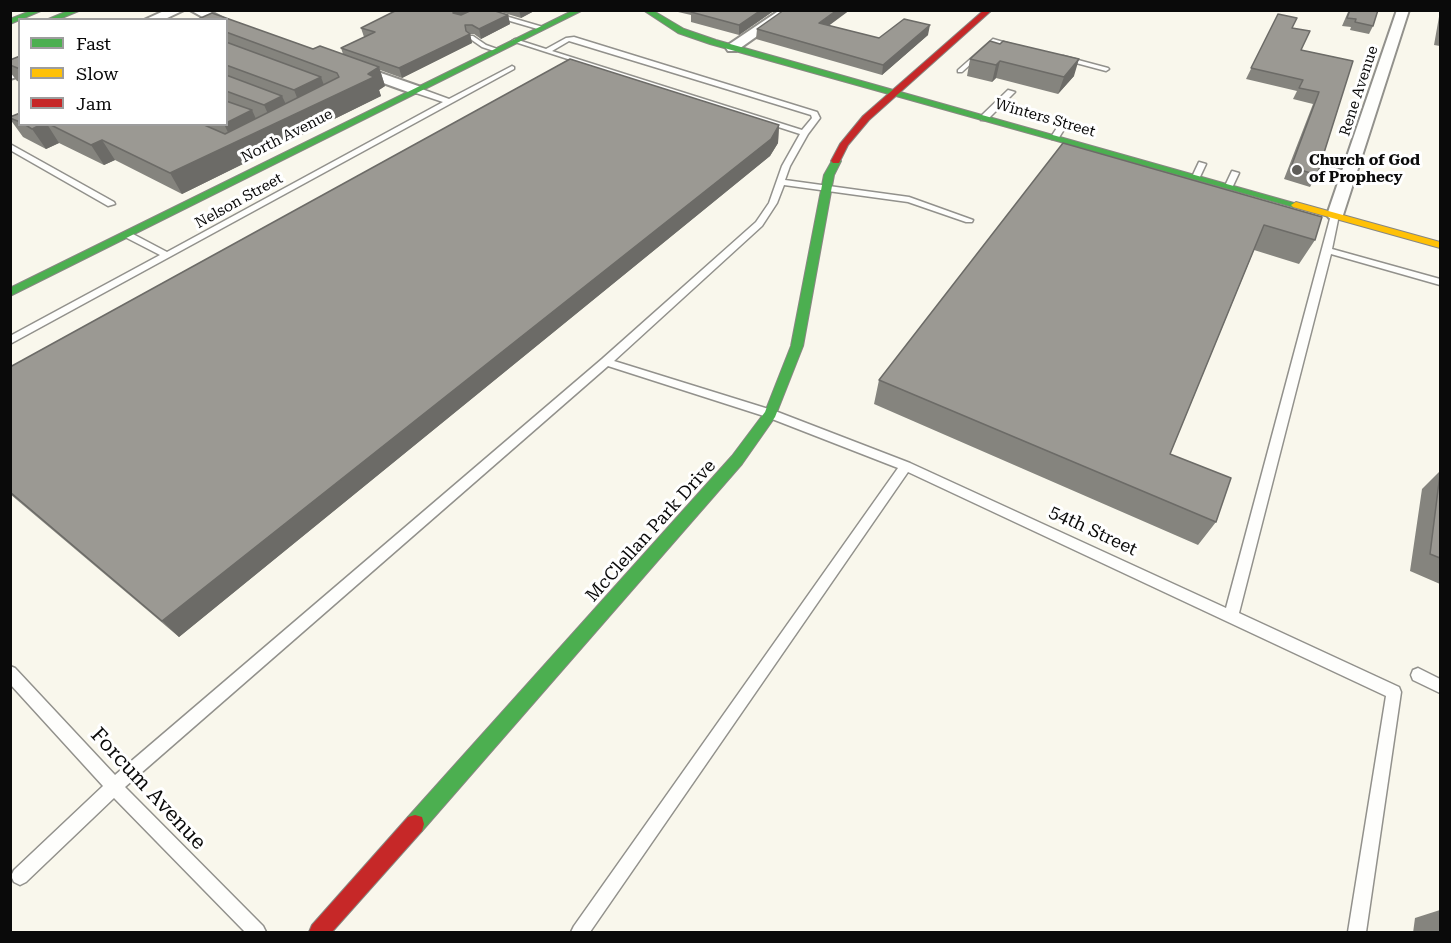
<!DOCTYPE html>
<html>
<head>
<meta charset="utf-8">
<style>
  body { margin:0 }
  #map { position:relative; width:1451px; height:943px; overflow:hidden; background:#f9f7ec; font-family:"Roboto Serif",serif }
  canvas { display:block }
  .frame { position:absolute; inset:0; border:12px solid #0a0a0a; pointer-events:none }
  .legend { position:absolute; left:18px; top:18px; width:210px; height:108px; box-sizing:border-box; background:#fff; border:2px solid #9d9d9d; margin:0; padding:8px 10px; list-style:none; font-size:18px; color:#0a0a0a }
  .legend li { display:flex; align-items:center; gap:12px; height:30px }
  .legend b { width:30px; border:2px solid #9d9d9d }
</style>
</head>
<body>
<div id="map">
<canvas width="1451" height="943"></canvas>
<div class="frame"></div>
<ul class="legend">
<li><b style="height:8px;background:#4caf50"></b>Fast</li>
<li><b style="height:8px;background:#ffc107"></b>Slow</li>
<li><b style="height:8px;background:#c62828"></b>Jam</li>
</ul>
</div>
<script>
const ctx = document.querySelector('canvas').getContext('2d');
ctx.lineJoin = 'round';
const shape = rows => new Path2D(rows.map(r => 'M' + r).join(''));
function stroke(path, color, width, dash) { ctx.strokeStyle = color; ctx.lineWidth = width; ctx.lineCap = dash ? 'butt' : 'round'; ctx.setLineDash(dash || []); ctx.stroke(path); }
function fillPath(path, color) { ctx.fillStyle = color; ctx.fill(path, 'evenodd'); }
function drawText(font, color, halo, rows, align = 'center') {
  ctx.font = font + ' "Roboto Serif",serif'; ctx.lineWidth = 6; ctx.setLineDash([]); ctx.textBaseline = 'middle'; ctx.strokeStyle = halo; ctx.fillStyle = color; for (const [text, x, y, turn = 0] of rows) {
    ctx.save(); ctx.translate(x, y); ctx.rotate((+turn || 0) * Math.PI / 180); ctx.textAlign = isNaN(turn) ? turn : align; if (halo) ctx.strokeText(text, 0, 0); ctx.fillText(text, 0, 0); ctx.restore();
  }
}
const lane = shape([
  [495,13,543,27,544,28,541,30,493,16,493,14,495,13],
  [469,36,473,36,486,45,500,50,497,52,482,47,469,38,469,36],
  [574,37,817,112,820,118,808,134,790,166,785,180,909,197,973,220,972,222,966,222,908,202,784,185,777,203,762,226,614,361,775,411,910,463,1226,608,1331,215,1335,212,1339,215,1332,249,1440,279,1440,285,1331,254,1239,613,1399,687,1401,692,1366,932,1348,932,1386,696,908,472,590,932,571,932,574,926,898,468,767,417,608,366,125,787,263,926,266,932,245,932,114,798,26,882,20,885,14,882,11,876,14,870,103,786,10,684,10,666,15,668,115,775,602,359,756,222,769,203,782,166,800,134,512,41,515,39,546,49,566,38,574,37],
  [569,41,746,95,811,115,812,118,802,130,552,51,569,41],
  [993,39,1017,46,1014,48,994,43,962,72,958,72,958,70,993,39],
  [1063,56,1108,68,1109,69,1106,71,1061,59,1060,58,1063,56],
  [512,66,514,67,514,69,10,344,10,336,160,255,125,237,125,233,131,233,167,252,443,102,413,92,413,88,419,88,449,99,512,66],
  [1008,90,1015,92,987,120,981,120,981,116,1008,90],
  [1060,123,1067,125,1058,139,1052,139,1051,137,1060,123],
  [10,144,114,202,115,204,108,206,10,150,10,144],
  [1199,162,1206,164,1199,179,1193,179,1192,177,1199,162],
  [1326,167,1352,172,1353,174,1346,176,1326,171,1326,167],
  [1232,171,1239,173,1232,188,1226,188,1225,186,1232,171],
  [1418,668,1440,679,1440,693,1413,680,1411,675,1413,670,1418,668]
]);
const street = shape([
  [166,10,184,10,163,20,144,20,166,10],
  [190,10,207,10,226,20,208,20,190,10],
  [780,10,794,10,736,51,728,51,726,48,728,45,780,10],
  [1397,10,1409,10,1343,215,1335,220,1329,218,1327,215,1397,10],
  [355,64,421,87,423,90,421,93,411,93,350,71,348,68,355,64],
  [20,67,20,76,10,79,10,70,20,67]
]);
const fast = shape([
  [33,10,43,10,10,24,10,19,33,10],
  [70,10,81,10,57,20,46,20,70,10],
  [574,10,583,10,10,296,10,288,574,10],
  [643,10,652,10,684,29,716,40,1301,205,1293,207,710,44,678,33,643,10],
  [833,159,841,161,834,175,803,346,775,417,742,464,422,831,415,833,408,831,406,824,408,817,732,456,765,412,791,346,824,175,833,159]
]);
const slow = shape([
  [1296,202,1440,242,1440,248,1293,207,1291,205,1296,202]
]);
const jam = shape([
  [984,10,992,10,869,120,848,145,839,163,833,163,831,161,840,144,863,116,984,10],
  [415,815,422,817,424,824,422,831,332,932,309,932,312,925,408,817,415,815]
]);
stroke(lane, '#92918c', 3);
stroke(street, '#92918c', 4);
stroke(fast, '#888782', 2);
stroke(slow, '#888782', 2);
stroke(jam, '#888782', 2);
fillPath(lane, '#fefefc');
fillPath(street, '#fefefc');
fillPath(fast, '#4caf50');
fillPath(slow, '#ffc107');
fillPath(jam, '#c62828');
fillPath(shape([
  [494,10,536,10,521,18],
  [678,10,775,10,739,35,691,22,691,15,678,12],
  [1342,10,1378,10,1373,26,1369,34,1350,30,1351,27,1342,26,1348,12],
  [1440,11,1440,46,1434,45],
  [1278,14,1292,28,1301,50,1353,61,1317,175,1310,187,1284,179,1313,104,1293,99,1297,91,1246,79],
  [508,15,510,24,481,39,474,34,470,34,472,43,402,78,380,70,385,86,379,90,381,96,182,194,115,160,104,165,59,143,46,149,23,137,10,119,10,117,20,113,20,124,226,124,226,20,313,49,343,54,341,48,365,37,364,37,361,28],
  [829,26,879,38,928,35,882,75,756,39,757,29],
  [990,41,1074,76,1058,94,996,78,992,82,967,76,970,59],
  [20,56,20,82,17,81,10,72,10,60],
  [779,125,778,143,770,156,179,637,10,494,10,367],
  [1063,143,1315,240,1299,264,1254,250,1170,454,1216,522,1198,545,874,404,879,380],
  [1440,471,1440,584,1410,571,1422,489],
  [1440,910,1440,933,1413,933,1415,918]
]), '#85847e');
fillPath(shape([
  [454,10,478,10,456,19,453,13],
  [519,10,536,10,521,18],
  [761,10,775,10,739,35,739,25],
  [837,10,850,10,819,33,819,23],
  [508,15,510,24,481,39,479,29],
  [465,25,467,35,470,34,472,43,402,78,399,68],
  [930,25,928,35,882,75,883,65],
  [1079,59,1074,76,1058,94,1064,77],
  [1000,61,996,78,992,82,996,65],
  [379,67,385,86,379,90,381,96,182,194,170,173,233,143,224,124,226,124,226,123,252,110,261,130],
  [321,77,328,96,302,110,294,90],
  [282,96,291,115,273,125,264,105],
  [42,124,47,124,59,143,46,149,32,129],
  [779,125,778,143,770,156,179,637,162,621],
  [102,140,115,160,104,165,91,145]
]), '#6c6b67');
const building = shape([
  [397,10,454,10,453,13,461,15,472,10,492,10,508,15,479,29,472,25,465,25,466,31,470,34,399,68,341,48,375,32,361,28,397,10],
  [693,10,761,10,739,25,691,12,693,10],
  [784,10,837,10,819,23,879,38,904,19,930,25,883,65,757,29,784,10],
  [1350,10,1378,10,1373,26,1355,22,1356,19,1347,18,1350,10],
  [212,13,313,49,320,46,379,67,368,74,374,77,170,173,102,140,91,145,49,124,202,124,225,134,339,77,337,73,226,32,226,20,196,20,212,13],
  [1278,14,1297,18,1292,28,1310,31,1301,50,1353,61,1317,175,1291,167,1319,92,1299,88,1303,80,1251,68,1278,14],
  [990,41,1000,44,1003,41,1079,59,1064,77,1000,61,996,65,970,59,990,41],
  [226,42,321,77,294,90,226,65,226,42],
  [20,56,20,69,10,65,10,60,20,56],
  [570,59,779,125,771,139,162,621,10,492,10,367,570,59],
  [226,75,282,96,264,105,226,91,226,75],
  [226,101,252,110,226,123,226,101],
  [20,113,20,122,10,118,10,117,20,113],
  [24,124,42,124,32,129,24,124],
  [1063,143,1322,217,1315,240,1264,225,1170,454,1231,478,1216,522,879,380,1063,143],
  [1440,474,1440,558,1430,554,1440,474]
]);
fillPath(building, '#9b9993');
stroke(building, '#6c6b67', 1.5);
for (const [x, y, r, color] of [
  [1297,170,6,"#5e5d59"]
]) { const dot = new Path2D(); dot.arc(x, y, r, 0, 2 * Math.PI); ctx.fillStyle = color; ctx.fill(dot); stroke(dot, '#fff', 2); }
drawText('15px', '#0a0a0a', '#fff', [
  ["Rene Avenue",1359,91,-72],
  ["Winters Street",1045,118,16],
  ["North Avenue",287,136,-27],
  ["Nelson Street",239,201,-29]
]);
drawText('bold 15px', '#0a0a0a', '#fff', [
  ["Church of God",1309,161],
  ["of Prophecy",1309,178]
], 'left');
drawText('18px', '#0a0a0a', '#fff', [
  ["McClellan Park Drive",651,531,-48],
  ["54th Street",1093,531,25]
]);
drawText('21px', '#0a0a0a', '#fff', [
  ["Forcum Avenue",148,789,47]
]);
</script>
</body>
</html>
